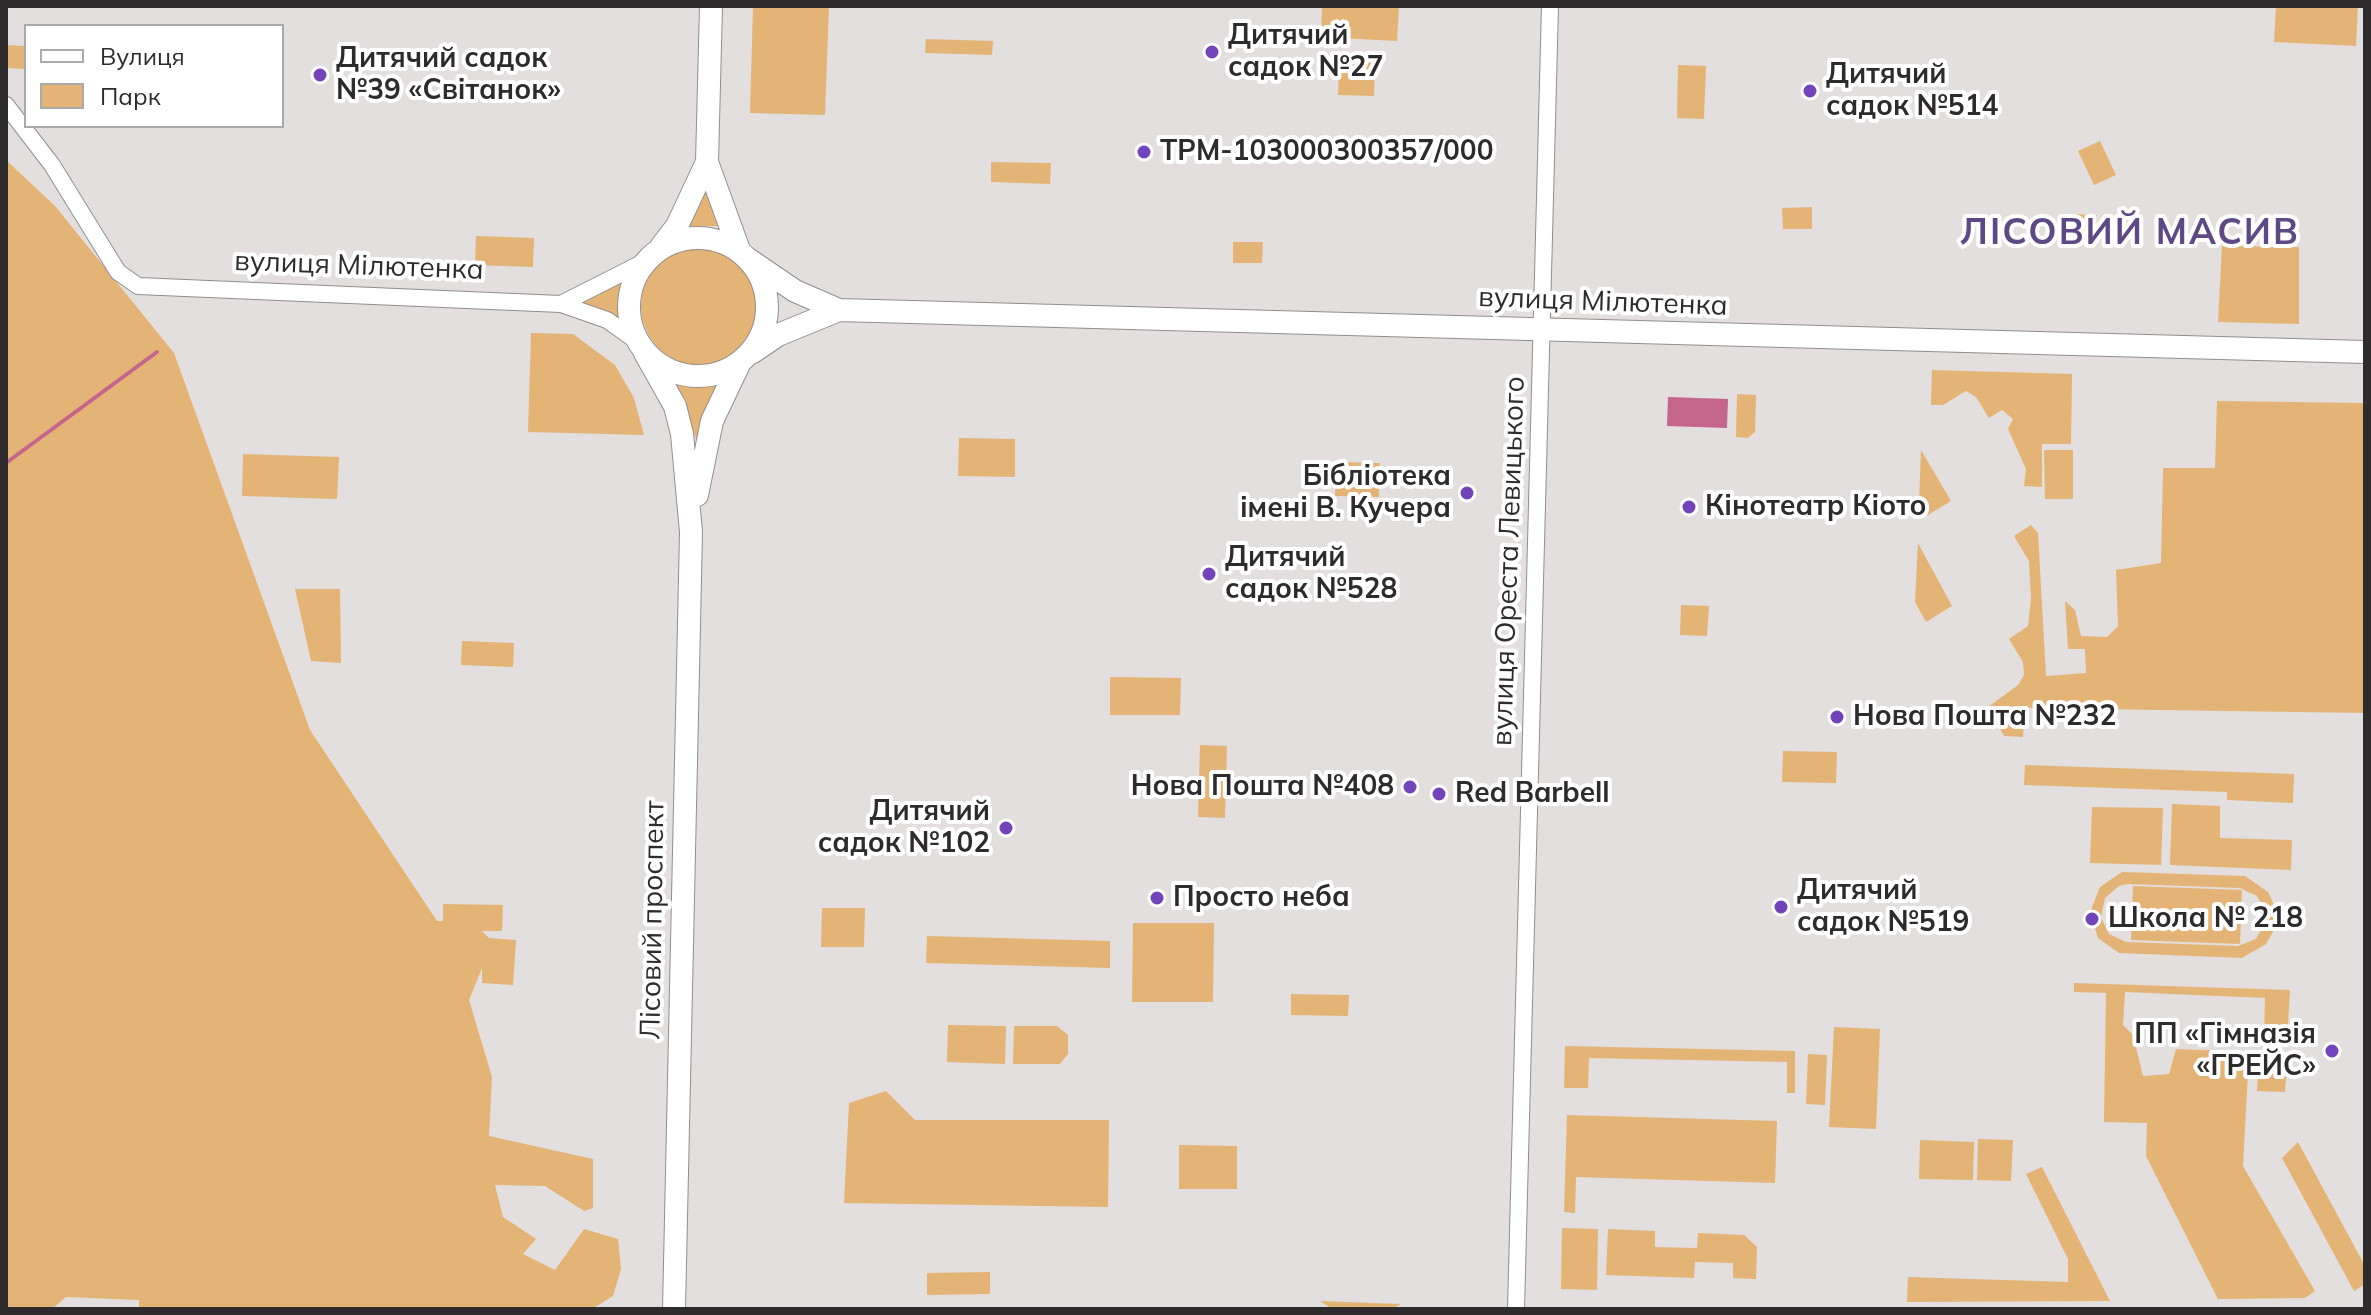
<!DOCTYPE html>
<html>
<head>
<meta charset="utf-8">
<style>
  body { margin:0 }
  #map { position:relative; width:2371px; height:1315px; overflow:hidden; background:#e3dfde; font-family:Mulish,sans-serif }
  canvas { display:block }
  .frame { position:absolute; inset:0; border:8px solid #2d2b2b; pointer-events:none }
  .legend { position:absolute; left:24px; top:24px; width:260px; height:104px; box-sizing:border-box; background:#fff; border:2px solid #abaaaa; margin:0; padding:10px 14px; list-style:none; font-size:24px; color:#2d2b2b }
  .legend li { display:flex; align-items:center; gap:16px; height:40px }
  .legend b { width:40px; border:2px solid #abaaaa }
</style>
</head>
<body>
<div id="map">
<canvas width="2371" height="1315"></canvas>
<div class="frame"></div>
<ul class="legend">
<li><b style="height:10px;background:#fff"></b>Вулиця</li>
<li><b style="height:22px;background:#e4b376"></b>Парк</li>
</ul>
</div>
<script>
const ctx = document.querySelector('canvas').getContext('2d');
ctx.lineJoin = 'round';
function fillPath(path, color) { ctx.fillStyle = color; ctx.fill(path, 'evenodd'); }
const shape = rows => new Path2D(rows.map(r => 'M' + r).join(''));
function stroke(path, color, width, dash) { ctx.strokeStyle = color; ctx.lineWidth = width; ctx.lineCap = dash ? 'butt' : 'round'; ctx.setLineDash(dash || []); ctx.stroke(path); }
function drawText(font, color, halo, rows, align = 'center') {
  ctx.font = font + ' Mulish,sans-serif'; ctx.lineWidth = 8; ctx.setLineDash([]); ctx.textBaseline = 'middle'; ctx.strokeStyle = halo; ctx.fillStyle = color; for (const [text, x, y, turn = 0] of rows) {
    ctx.save(); ctx.translate(x, y); ctx.rotate((+turn || 0) * Math.PI / 180); ctx.textAlign = isNaN(turn) ? turn : align; if (halo) ctx.strokeText(text, 0, 0); ctx.fillText(text, 0, 0); ctx.restore();
  }
}
fillPath(shape([
  [753,6,829,6,825,115,750,113],
  [1322,6,1399,6,1397,41,1321,37],
  [2276,6,2358,6,2356,46,2274,42],
  [926,39,993,41,992,55,925,53],
  [6,45,24,46,24,69,6,68],
  [1339,61,1375,62,1374,96,1338,95],
  [1678,65,1706,66,1704,119,1677,118],
  [2100,141,2116,175,2094,185,2078,151],
  [6,160,55,206,174,353,310,730,437,921,443,921,443,904,503,905,502,931,482,931,489,938,516,940,513,985,482,983,482,968,469,1000,492,1077,489,1136,593,1159,593,1208,584,1211,545,1186,495,1185,503,1217,536,1239,523,1254,555,1270,584,1229,618,1239,621,1269,613,1296,592,1309,139,1309,139,1300,66,1297,52,1309,6,1309],
  [991,162,1051,163,1050,184,991,182],
  [704,181,721,226,686,226],
  [1812,207,1812,229,1783,229,1782,208],
  [2070,214,2097,215,2096,236,2070,235],
  [476,236,534,238,533,267,475,265],
  [1233,242,1263,242,1262,263,1233,263],
  [2222,246,2299,247,2299,324,2218,322],
  '641 306a59 59 0 1 1 118 0a59 59 0 1 1-118 0Z',
  [624,282,621,303,624,322,572,302],
  [531,333,573,334,615,365,634,398,644,435,528,432],
  [1932,370,2072,374,2071,444,2042,444,2042,487,2024,486,2026,469,2008,429,2013,419,2002,410,1989,418,1976,397,1966,391,1943,405,1931,405],
  [721,380,698,444,675,382,700,386],
  [1737,394,1756,395,1755,432,1748,438,1736,437],
  [2217,401,2365,403,2365,713,2025,708,2023,737,2004,736,1988,707,2018,685,2024,675,2023,662,2009,639,2028,626,2031,599,2029,561,2014,536,2031,525,2038,533,2046,676,2086,673,2085,649,2068,649,2065,601,2075,610,2081,636,2107,637,2118,626,2116,570,2161,563,2163,468,2215,468],
  [959,438,1015,439,1015,477,958,476],
  [1921,450,1951,501,1928,515,1919,503],
  [2044,450,2073,450,2073,499,2045,499],
  [243,454,339,457,337,499,242,496],
  [1337,462,1380,463,1379,497,1335,496],
  [1918,543,1952,606,1926,622,1915,602],
  [295,589,340,589,341,663,311,661],
  [1681,605,1709,606,1707,636,1680,635],
  [462,641,514,643,513,667,461,665],
  [1110,677,1181,678,1180,715,1110,715],
  [1200,745,1227,746,1225,818,1198,817],
  [1783,751,1837,752,1836,783,1782,782],
  [2025,765,2294,774,2293,803,2227,800,2227,792,2024,785],
  [2172,804,2220,806,2220,838,2292,840,2291,870,2170,865],
  [2092,807,2163,808,2161,865,2090,863],
  [2122,872,2245,876,2268,892,2274,905,2273,932,2266,944,2242,958,2119,953,2098,938,2090,912,2100,887],
  [2128,884,2240,888,2257,896,2266,913,2265,923,2256,939,2238,946,2126,942,2109,934,2101,917,2105,898,2119,886],
  [2133,886,2242,890,2240,944,2131,940],
  [822,908,865,908,864,947,821,947],
  [1133,923,1214,923,1213,1002,1132,1002],
  [927,936,1110,941,1110,968,926,963],
  [2074,983,2290,990,2287,1041,2264,1040,2265,998,2125,992,2123,1025,2133,1035,2143,1076,2169,1074,2176,1049,2249,1052,2243,1166,2315,1291,2305,1298,2218,1299,2146,1156,2147,1123,2104,1122,2106,993,2074,992],
  [1291,994,1349,995,1348,1016,1291,1015],
  [948,1025,1006,1026,1005,1064,947,1062],
  [1014,1026,1057,1026,1068,1035,1068,1054,1060,1064,1013,1064],
  [1834,1027,1880,1029,1876,1129,1829,1127],
  [1565,1046,1795,1051,1795,1093,1787,1093,1787,1062,1589,1058,1588,1088,1564,1088],
  [2259,1053,2288,1054,2285,1092,2257,1091],
  [1808,1054,1827,1055,1825,1105,1806,1104],
  [886,1091,915,1120,1109,1120,1108,1207,844,1203,849,1103],
  [1567,1115,1777,1121,1775,1183,1576,1177,1575,1213,1564,1212],
  [1978,1139,2013,1140,2011,1181,1977,1180],
  [1920,1140,1974,1142,1973,1180,1919,1179],
  [2298,1142,2365,1266,2365,1284,2354,1291,2282,1158],
  [1179,1145,1237,1146,1237,1189,1179,1189],
  [2042,1167,2110,1301,1907,1302,1908,1277,2068,1282,2068,1259,2026,1174],
  [1562,1228,1598,1229,1597,1290,1561,1289],
  [1608,1229,1655,1231,1655,1247,1697,1248,1698,1233,1744,1235,1757,1247,1756,1279,1733,1278,1733,1263,1695,1262,1694,1278,1606,1275],
  [990,1272,990,1294,927,1295,927,1273],
  [1320,1301,1401,1304,1392,1309,1332,1309]
]), '#e4b376');
fillPath(shape([
  [1668,397,1728,399,1727,428,1667,426]
]), '#c4668c');
stroke(shape([
  [6,463,157,352]
]), '#c4668c', 4);
const street = shape([
  [6,105,52,165,118,272,138,286,561,304,607,320,638,342],
  [561,304,644,262],
  [1516,1309,1550,6]
]);
const secondary = shape([
  [711,6,707,162,739,250],
  '629 307a69 69 0 1 1 138 0a69 69 0 1 1-138 0Z',
  [661,247,677,226,707,162],
  [748,259,795,291,839,310,2365,352],
  [753,352,778,335,839,310],
  [645,353,675,406,682,434,691,532,674,1309],
  [697,495,712,421,740,362]
]);
stroke(street, '#928e8e', 18);
stroke(secondary, '#928e8e', 24);
stroke(street, '#fff', 16);
stroke(secondary, '#fff', 22);
for (const [x, y, r, color] of [
  [1212,52,8,"#7343bb"],
  [320,75,8,"#7343bb"],
  [1810,91,8,"#7343bb"],
  [1144,152,8,"#7343bb"],
  [1467,493,8,"#7343bb"],
  [1689,507,8,"#7343bb"],
  [1209,574,8,"#7343bb"],
  [1837,717,8,"#7343bb"],
  [1410,787,8,"#7343bb"],
  [1439,794,8,"#7343bb"],
  [1006,828,8,"#7343bb"],
  [1157,898,8,"#7343bb"],
  [1781,907,8,"#7343bb"],
  [2092,919,8,"#7343bb"],
  [2332,1051,8,"#7343bb"]
]) { const dot = new Path2D(); dot.arc(x, y, r, 0, 2 * Math.PI); ctx.fillStyle = color; ctx.fill(dot); stroke(dot, '#fff', 3); }
drawText('bold 28px', '#2d2b2b', '#fff', [
  ["Дитячий",1228,36],
  ["садок №27",1228,68],
  ["Дитячий садок",336,59],
  ["№39 «Світанок»",336,91],
  ["Дитячий",1826,75],
  ["садок №514",1826,107],
  ["ТРМ-103000300357/000",1160,152],
  ["Бібліотека",1451,477,"right"],
  ["імені В. Кучера",1451,509,"right"],
  ["Кінотеатр Кіото",1705,507],
  ["Дитячий",1225,558],
  ["садок №528",1225,590],
  ["Нова Пошта №232",1853,717],
  ["Нова Пошта №408",1394,787,"right"],
  ["Red Barbell",1455,794],
  ["Дитячий",990,812,"right"],
  ["садок №102",990,844,"right"],
  ["Дитячий",1797,891],
  ["садок №519",1797,923],
  ["Просто неба",1173,898],
  ["Школа № 218",2108,919],
  ["ПП «Гімназія",2316,1035,"right"],
  ["«ГРЕЙС»",2316,1067,"right"]
], 'left');
drawText('28px', '#2d2b2b', '#fff', [
  ["вулиця Мілютенка",359,266,2],
  ["вулиця Мілютенка",1603,302,2],
  ["вулиця Ореста Левицького",1509,561,-88],
  ["Лісовий проспект",653,920,-89]
]);
ctx.letterSpacing = '2px';
drawText('bold 36px', '#5e4987', '#fff', [
  ["ЛІСОВИЙ МАСИВ",2130,233]
]);
ctx.letterSpacing = '0px';
</script>
</body>
</html>
